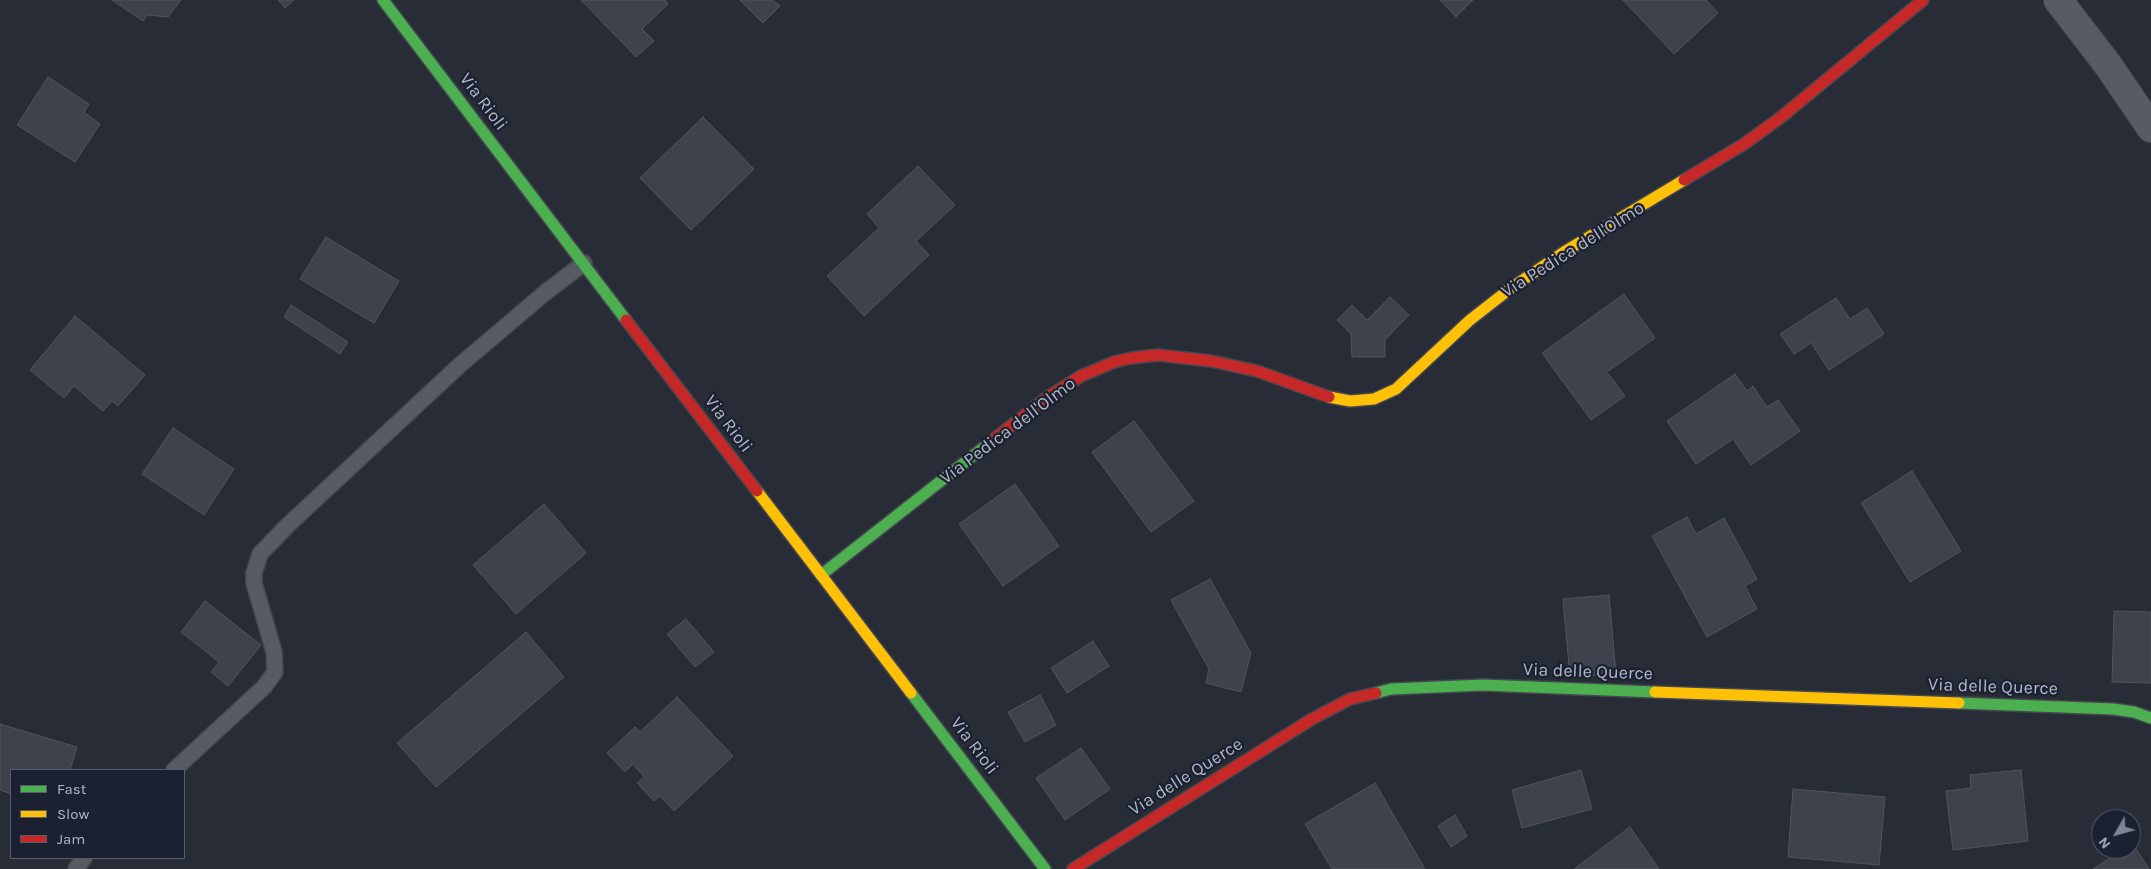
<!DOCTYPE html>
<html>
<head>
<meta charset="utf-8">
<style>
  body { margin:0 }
  #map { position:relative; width:2151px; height:869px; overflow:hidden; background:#272c36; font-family:Karla,sans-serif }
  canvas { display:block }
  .legend { position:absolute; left:10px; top:769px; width:175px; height:90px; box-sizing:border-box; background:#1b2131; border:1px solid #575d6d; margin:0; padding:6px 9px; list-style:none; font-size:15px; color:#b1b7c8 }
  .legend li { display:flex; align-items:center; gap:10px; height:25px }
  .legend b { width:25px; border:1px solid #575d6d }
  .north { position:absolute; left:2091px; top:809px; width:50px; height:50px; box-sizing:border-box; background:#1b2131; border:1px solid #575d6d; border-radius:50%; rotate:232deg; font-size:14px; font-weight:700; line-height:20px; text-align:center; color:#b1b7c8 }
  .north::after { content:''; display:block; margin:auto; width:18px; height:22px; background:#818695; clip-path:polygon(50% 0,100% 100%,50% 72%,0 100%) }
</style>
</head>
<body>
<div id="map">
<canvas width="2151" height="869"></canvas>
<ul class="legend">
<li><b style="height:6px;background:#4caf50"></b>Fast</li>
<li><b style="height:6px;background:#ffc107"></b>Slow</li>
<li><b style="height:6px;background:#c62828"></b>Jam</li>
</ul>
<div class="north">N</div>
</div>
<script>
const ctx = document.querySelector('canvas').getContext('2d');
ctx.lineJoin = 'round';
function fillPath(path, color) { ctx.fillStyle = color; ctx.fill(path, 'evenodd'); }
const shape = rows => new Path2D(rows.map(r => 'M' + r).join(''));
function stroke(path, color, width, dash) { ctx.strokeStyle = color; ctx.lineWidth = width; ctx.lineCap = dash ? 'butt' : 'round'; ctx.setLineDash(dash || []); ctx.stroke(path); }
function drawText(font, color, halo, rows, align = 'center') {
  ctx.font = font + ' Karla,sans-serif'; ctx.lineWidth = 4.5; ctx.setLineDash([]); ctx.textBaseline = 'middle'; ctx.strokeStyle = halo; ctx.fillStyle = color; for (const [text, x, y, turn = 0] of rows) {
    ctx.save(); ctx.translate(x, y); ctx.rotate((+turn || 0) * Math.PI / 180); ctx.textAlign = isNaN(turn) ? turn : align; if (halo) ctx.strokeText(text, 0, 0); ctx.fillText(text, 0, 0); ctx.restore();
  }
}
const building = shape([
  [112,0,181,0,168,17,147,15,143,21,112,0],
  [278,0,294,0,285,8,278,0],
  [581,0,665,0,668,4,642,29,654,41,636,57,581,0],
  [740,0,773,0,780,6,763,23,740,0],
  [1440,0,1473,0,1456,17,1440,0],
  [1623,0,1706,0,1718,13,1674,54,1623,0],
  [48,77,89,104,84,112,100,124,75,162,17,125,48,77],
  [703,117,754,169,691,230,640,178,703,117],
  [918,166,955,205,916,241,929,255,864,316,827,276,879,228,867,214,918,166],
  [326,237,399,281,374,323,300,279,326,237],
  [1624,294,1655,338,1607,372,1625,396,1591,420,1542,353,1624,294],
  [1390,297,1409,315,1385,340,1385,357,1352,357,1351,334,1337,320,1352,305,1367,320,1390,297],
  [1836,298,1850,319,1867,308,1884,334,1829,370,1811,343,1794,354,1780,334,1836,298],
  [291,305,348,342,340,354,284,317,291,305],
  [75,316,145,375,118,406,112,401,103,411,74,386,64,398,30,370,75,316],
  [1735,374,1747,391,1753,386,1767,407,1778,400,1800,431,1751,465,1733,439,1696,464,1667,421,1735,374],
  [1134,421,1194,501,1151,532,1092,452,1134,421],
  [173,428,234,469,204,515,142,474,173,428],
  [1912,471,1961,551,1910,582,1861,503,1912,471],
  [1015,484,1059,546,1003,586,959,524,1015,484],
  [544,504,586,553,516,614,473,565,544,504],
  [1687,517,1696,534,1724,518,1757,579,1745,586,1757,609,1707,637,1652,536,1687,517],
  [1210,579,1251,653,1241,692,1206,683,1209,669,1171,600,1210,579],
  [1609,595,1616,674,1570,677,1563,599,1609,595],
  [205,601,261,645,228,686,211,672,219,662,181,632,205,601],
  [2114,611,2151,612,2151,683,2112,682,2114,611],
  [686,619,714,652,695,667,667,634,686,619],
  [526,632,564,677,436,787,397,743,526,632],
  [1093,641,1109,666,1067,693,1051,668,1093,641],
  [1040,695,1056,725,1025,742,1008,712,1040,695],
  [677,697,733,756,674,811,660,796,654,801,637,783,644,777,633,764,625,772,607,753,635,727,640,732,677,697],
  [0,724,77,747,70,770,11,770,11,794,0,790,0,724],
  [1081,748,1110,789,1065,820,1036,778,1081,748],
  [1581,770,1592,809,1522,828,1512,790,1581,770],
  [2021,770,2028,841,1953,850,1946,791,1971,788,1970,775,2021,770],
  [1375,783,1425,869,1332,869,1305,824,1375,783],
  [1793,789,1885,797,1879,865,1788,857,1793,789],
  [1455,815,1467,836,1451,847,1438,826,1455,815],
  [1630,827,1659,869,1574,869,1630,827],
  [2133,844,2149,869,2093,869,2124,849,2131,849,2133,844]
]);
fillPath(building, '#3f424c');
stroke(building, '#4f545e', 1);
const lane = shape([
  [174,770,264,687,275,672,274,652,254,583,254,573,260,554,287,526,461,364,546,292,584,263],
  [76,869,84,858]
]);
const street = shape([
  [2058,0,2108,65,2151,128]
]);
const fast = shape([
  [383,0,626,320],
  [821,575,988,444],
  [911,693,1045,869],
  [1376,693,1391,689,1483,685,1655,692],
  [1959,703,2113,709,2134,712,2151,718]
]);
const slow = shape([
  [1329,397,1350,401,1374,399,1396,389,1470,320,1511,288,1564,252,1684,180],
  [757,491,911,693],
  [1655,692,1959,703]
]);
const jam = shape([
  [1684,180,1744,144,1780,118,1923,0],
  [626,320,757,491],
  [988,444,1045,399,1081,376,1114,362,1131,358,1158,355,1211,361,1257,371,1329,397],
  [1073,869,1312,719,1350,699,1376,693]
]);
stroke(lane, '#44474f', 18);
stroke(street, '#44474f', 30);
stroke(fast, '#44474f', 14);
stroke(slow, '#44474f', 14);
stroke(jam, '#44474f', 14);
stroke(lane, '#575b64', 15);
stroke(street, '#575b64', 28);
stroke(fast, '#4caf50', 11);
stroke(slow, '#ffc107', 11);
stroke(jam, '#c62828', 11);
drawText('18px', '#b1b7c8', '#1b2131', [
  ["Via Rioli",483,102,53],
  ["Via Pedica dell'Olmo",1573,250,-32],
  ["Via Rioli",728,424,53],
  ["Via Pedica dell'Olmo",1008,431,-37],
  ["Via delle Querce",1588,672,2],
  ["Via delle Querce",1993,687,2],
  ["Via Rioli",974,746,53],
  ["Via delle Querce",1186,777,-32]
]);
</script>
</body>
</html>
